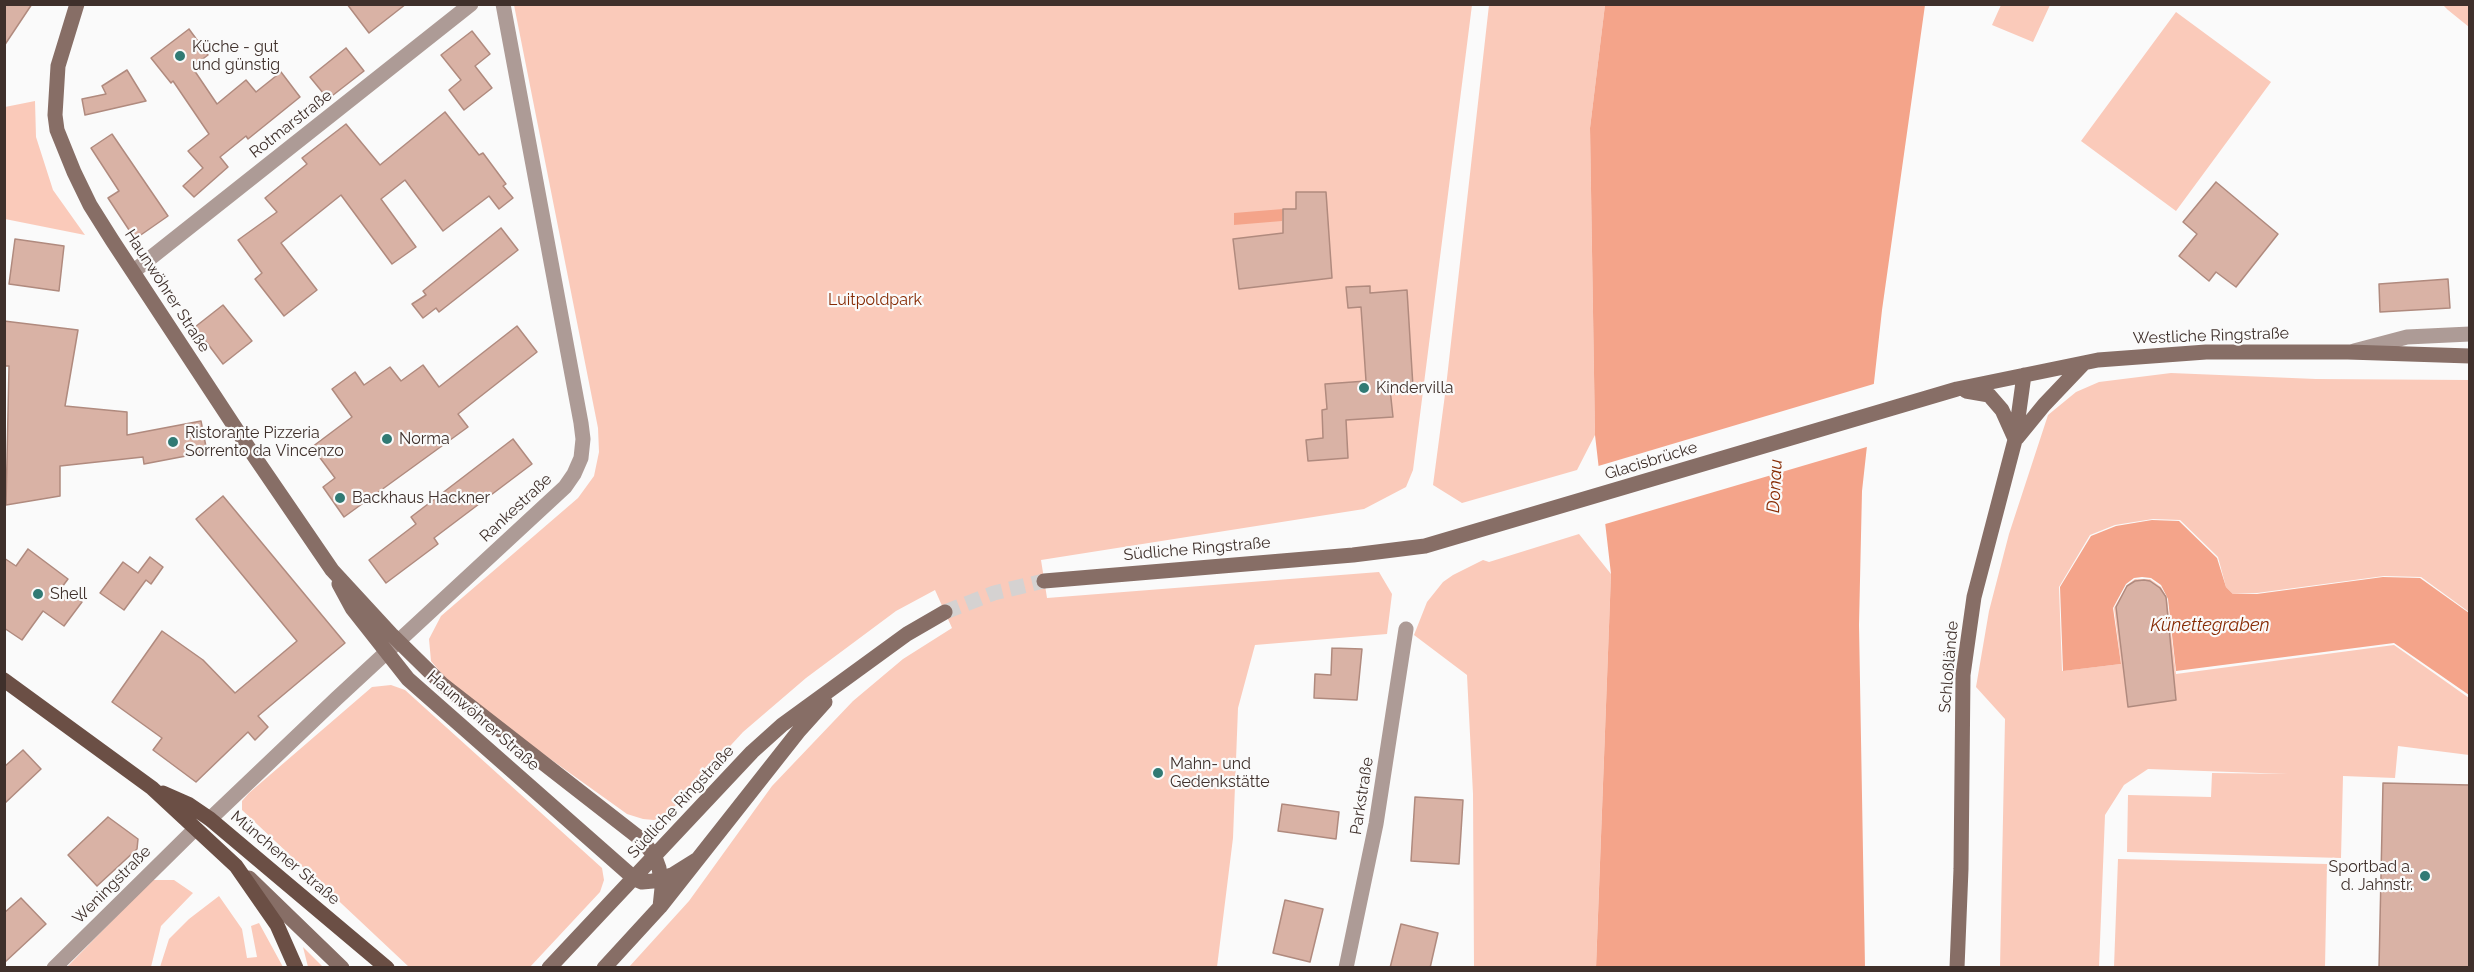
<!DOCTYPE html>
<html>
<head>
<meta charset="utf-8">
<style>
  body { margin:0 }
  #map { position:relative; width:2474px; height:972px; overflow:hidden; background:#fafafa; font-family:Raleway,sans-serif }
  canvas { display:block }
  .frame { position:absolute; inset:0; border:6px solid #3f302b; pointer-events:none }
</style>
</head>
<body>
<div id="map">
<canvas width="2474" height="972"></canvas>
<div class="frame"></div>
</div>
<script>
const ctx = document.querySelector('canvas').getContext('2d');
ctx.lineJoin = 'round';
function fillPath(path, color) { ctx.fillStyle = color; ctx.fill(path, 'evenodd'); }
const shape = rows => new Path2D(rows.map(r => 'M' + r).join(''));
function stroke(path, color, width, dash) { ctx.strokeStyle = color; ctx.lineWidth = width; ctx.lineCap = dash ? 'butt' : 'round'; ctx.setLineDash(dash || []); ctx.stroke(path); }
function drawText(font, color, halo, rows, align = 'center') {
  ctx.font = font + ' Raleway,sans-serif'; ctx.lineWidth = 4.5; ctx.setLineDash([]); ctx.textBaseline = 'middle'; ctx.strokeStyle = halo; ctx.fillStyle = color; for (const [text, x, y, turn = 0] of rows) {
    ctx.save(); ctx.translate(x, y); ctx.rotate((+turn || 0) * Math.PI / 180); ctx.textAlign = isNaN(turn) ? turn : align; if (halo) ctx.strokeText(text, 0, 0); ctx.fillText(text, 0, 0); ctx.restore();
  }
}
fillPath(shape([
  [514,5,1472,5,1413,470,1406,487,1364,509,1041,560,1047,598,1379,572,1392,594,1387,634,1255,645,1238,708,1233,838,1217,967,629,967,689,901,772,786,853,701,903,659,952,628,935,590,896,611,806,678,743,732,676,805,664,816,654,820,643,819,627,814,500,723,446,679,431,661,429,639,441,616,578,498,594,476,599,452,598,428],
  [1489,5,1605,5,1590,128,1595,435,1577,470,1462,503,1433,485,1446,387],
  [2001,5,2050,5,2033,42,1992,25],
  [2443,5,2469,5,2469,27,2448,10],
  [2176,12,2271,82,2176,211,2081,141],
  [35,101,36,137,53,190,85,235,5,219,5,107],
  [2171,373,2316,379,2469,380,2469,612,2421,577,2384,576,2257,593,2233,594,2226,587,2218,557,2180,520,2153,519,2115,525,2090,535,2059,587,2062,671,2121,664,2114,608,2127,585,2135,579,2150,579,2161,587,2167,598,2176,674,2394,645,2469,698,2469,755,2398,746,2395,778,2343,776,2341,858,2127,852,2128,795,2211,797,2212,773,2288,774,2148,769,2124,785,2105,815,2099,967,2000,967,2005,719,1976,687,1989,611,2009,534,2048,415,2076,392,2099,382],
  [1579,534,1611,574,1596,967,1474,967,1473,794,1467,675,1414,635,1427,602,1443,582,1453,575,1483,560,1489,562],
  [391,685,405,690,602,868,604,880,600,892,530,967,409,967,242,810,242,801,249,793,372,687],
  [2118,859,2327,864,2325,967,2114,967],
  [152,880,174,880,193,893,161,926,151,967,66,968],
  [219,896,242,929,247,958,257,957,251,926,259,923,283,967,160,967,169,939,189,919],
  [303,947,323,967,308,967]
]), '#facaba');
fillPath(shape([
  [1605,5,1925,5,1882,310,1862,491,1859,625,1865,967,1596,968,1611,574,1595,435,1590,128],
  [1283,209,1282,221,1234,225,1234,213],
  [2152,520,2179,521,2217,558,2226,587,2233,594,2257,594,2383,577,2420,578,2469,613,2469,695,2394,643,2176,671,2168,599,2161,585,2151,578,2142,577,2134,578,2126,584,2113,608,2121,664,2063,671,2060,587,2091,536,2116,526]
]), '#f4a48a');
fillPath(shape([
  [1877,383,1870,446,1602,525,1595,467]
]), '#fafafa');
const building = shape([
  [4,4,32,4,4,46,4,4],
  [347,4,406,4,369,33,347,4],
  [189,29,208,55,192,67,217,104,246,80,256,92,281,72,300,97,248,139,246,136,220,157,228,167,194,197,183,186,203,168,188,151,209,134,173,81,171,83,151,58,189,29],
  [472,31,490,54,475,66,492,88,464,110,449,90,461,80,441,55,472,31],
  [346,48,364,71,328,99,310,77,346,48],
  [127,70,146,101,85,115,82,99,106,94,102,86,127,70],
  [445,112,479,155,483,153,506,184,503,186,513,198,499,209,489,196,443,231,405,180,381,199,416,247,392,264,341,195,281,243,317,290,284,316,255,279,262,273,238,240,277,212,265,198,307,164,302,158,346,124,380,165,445,112],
  [112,134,168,216,135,239,108,198,119,191,91,148,112,134],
  [2216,182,2278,234,2236,287,2216,272,2209,281,2179,256,2197,234,2183,222,2216,182],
  [1296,192,1326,192,1332,278,1239,289,1233,239,1283,233,1283,209,1296,209,1296,192],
  [501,228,518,250,439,312,436,308,423,318,412,304,426,295,423,291,501,228],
  [15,239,64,246,59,291,9,284,15,239],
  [2448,279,2450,308,2380,312,2379,284,2448,279],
  [1370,286,1370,293,1407,290,1413,387,1390,389,1393,417,1346,420,1348,458,1308,461,1306,440,1323,438,1322,410,1327,409,1325,384,1366,381,1361,307,1348,308,1346,287,1370,286],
  [223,305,252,341,223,364,195,327,223,305],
  [4,321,78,330,65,406,127,412,127,435,201,421,207,452,144,464,143,457,60,466,60,496,6,505,9,366,4,366,4,321],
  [517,326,537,352,458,414,468,427,344,517,323,487,335,478,312,447,352,417,332,389,355,372,364,385,390,367,401,381,423,365,439,387,517,326],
  [513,439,532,464,434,538,438,544,386,583,369,560,416,524,411,517,513,439],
  [223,496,345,643,258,716,268,727,255,740,248,732,196,782,153,750,162,738,112,702,162,631,203,660,235,693,297,641,196,519,223,496],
  [28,549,68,579,62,587,82,602,64,626,43,611,22,640,4,628,4,558,16,566,28,549],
  [150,557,163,567,151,584,146,580,124,610,100,593,123,562,138,573,150,557],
  [2144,580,2150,581,2160,588,2166,597,2176,700,2128,707,2116,607,2127,586,2135,581,2144,580],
  [1332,648,1362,649,1357,700,1314,698,1315,674,1331,675,1332,648],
  [23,750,41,769,4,804,4,767,23,750],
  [2383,783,2469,785,2469,968,2379,968,2383,783],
  [1415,797,1463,800,1459,864,1411,861,1415,797],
  [1282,804,1339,812,1336,839,1278,831,1282,804],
  [108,817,138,839,137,849,97,886,68,855,108,817],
  [21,898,46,924,4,963,4,913,21,898],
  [1285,900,1323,909,1310,962,1273,953,1285,900],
  [1401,924,1438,933,1430,968,1390,968,1401,924]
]);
fillPath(building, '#d9b2a5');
stroke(building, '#b08a7e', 1.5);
stroke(shape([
  [945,612,994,593,1044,581]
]), '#d5d2d1', 15, [15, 8]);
stroke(shape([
  [134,271,471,4],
  [2354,351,2407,337,2470,334],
  [210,819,337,698,565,487,574,474,581,458,583,439,581,423,503,4],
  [54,968,195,829],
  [1346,968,1376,824,1406,629]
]), '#ad9b96', 15);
stroke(shape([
  [77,4,58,66,55,115,57,130,74,172,90,205,112,240,250,450,332,570,391,634,443,685,642,840,655,857,659,868,662,888,660,907],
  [1966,391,1989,395,2002,410,2015,439],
  [2017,438,2044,405,2084,363],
  [1044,581,1353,555,1425,546,1957,389,2098,360,2206,352,2348,352,2470,356],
  [339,584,352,608,408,679,635,879,642,882,653,881,672,875,696,860],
  [249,878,342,968],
  [549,968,752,752,782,725,907,634,945,612],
  [604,968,660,907,798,732,825,702],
  [1957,968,1961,869,1963,675,1974,597,2015,440,2024,375]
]), '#876e66', 15);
stroke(shape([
  [4,680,152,788,236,866,277,925,296,968],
  [163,793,188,804,210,819,387,968]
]), '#6b4f45', 15);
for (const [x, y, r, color] of [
  [180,56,6,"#317a74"],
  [1364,388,6,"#317a74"],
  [387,439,6,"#317a74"],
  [173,442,6,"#317a74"],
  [340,498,6,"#317a74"],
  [38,594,6,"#317a74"],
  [1158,773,6,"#317a74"],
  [2425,876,6,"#317a74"]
]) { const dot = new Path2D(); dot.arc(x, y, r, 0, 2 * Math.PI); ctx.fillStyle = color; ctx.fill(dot); stroke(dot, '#fafafa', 2); }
drawText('16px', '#3f302b', '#fafafa', [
  ["Küche - gut",192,47],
  ["und günstig",192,65],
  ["Kindervilla",1376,388],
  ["Ristorante Pizzeria",185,433],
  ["Sorrento da Vincenzo",185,451],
  ["Norma",399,439],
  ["Backhaus Hackner",352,498],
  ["Shell",50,594],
  ["Mahn- und",1170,764],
  ["Gedenkstätte",1170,782],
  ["Sportbad a.",2413,867,"right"],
  ["d. Jahnstr.",2413,885,"right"]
], 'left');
drawText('16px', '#3f302b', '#fafafa', [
  ["Rotmarstraße",291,124,-38],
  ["Haunwöhrer Straße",167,291,57],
  ["Westliche Ringstraße",2211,336,-2],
  ["Glacisbrücke",1651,461,-17],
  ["Rankestraße",516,508,-43],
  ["Südliche Ringstraße",1197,549,-5],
  ["Schloßlände",1949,667,-85],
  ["Haunwöhrer Straße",483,721,41],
  ["Parkstraße",1362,796,-81],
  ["Südliche Ringstraße",681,802,-47],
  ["Münchener Straße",285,858,40],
  ["Weningstraße",112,885,-45]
]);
drawText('16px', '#862a03', '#fafafa', [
  ["Luitpoldpark",875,300]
]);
drawText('italic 18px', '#872b04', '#fafafa', [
  ["Donau",1775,486,-87],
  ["Künettegraben",2210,626]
]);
</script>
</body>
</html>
